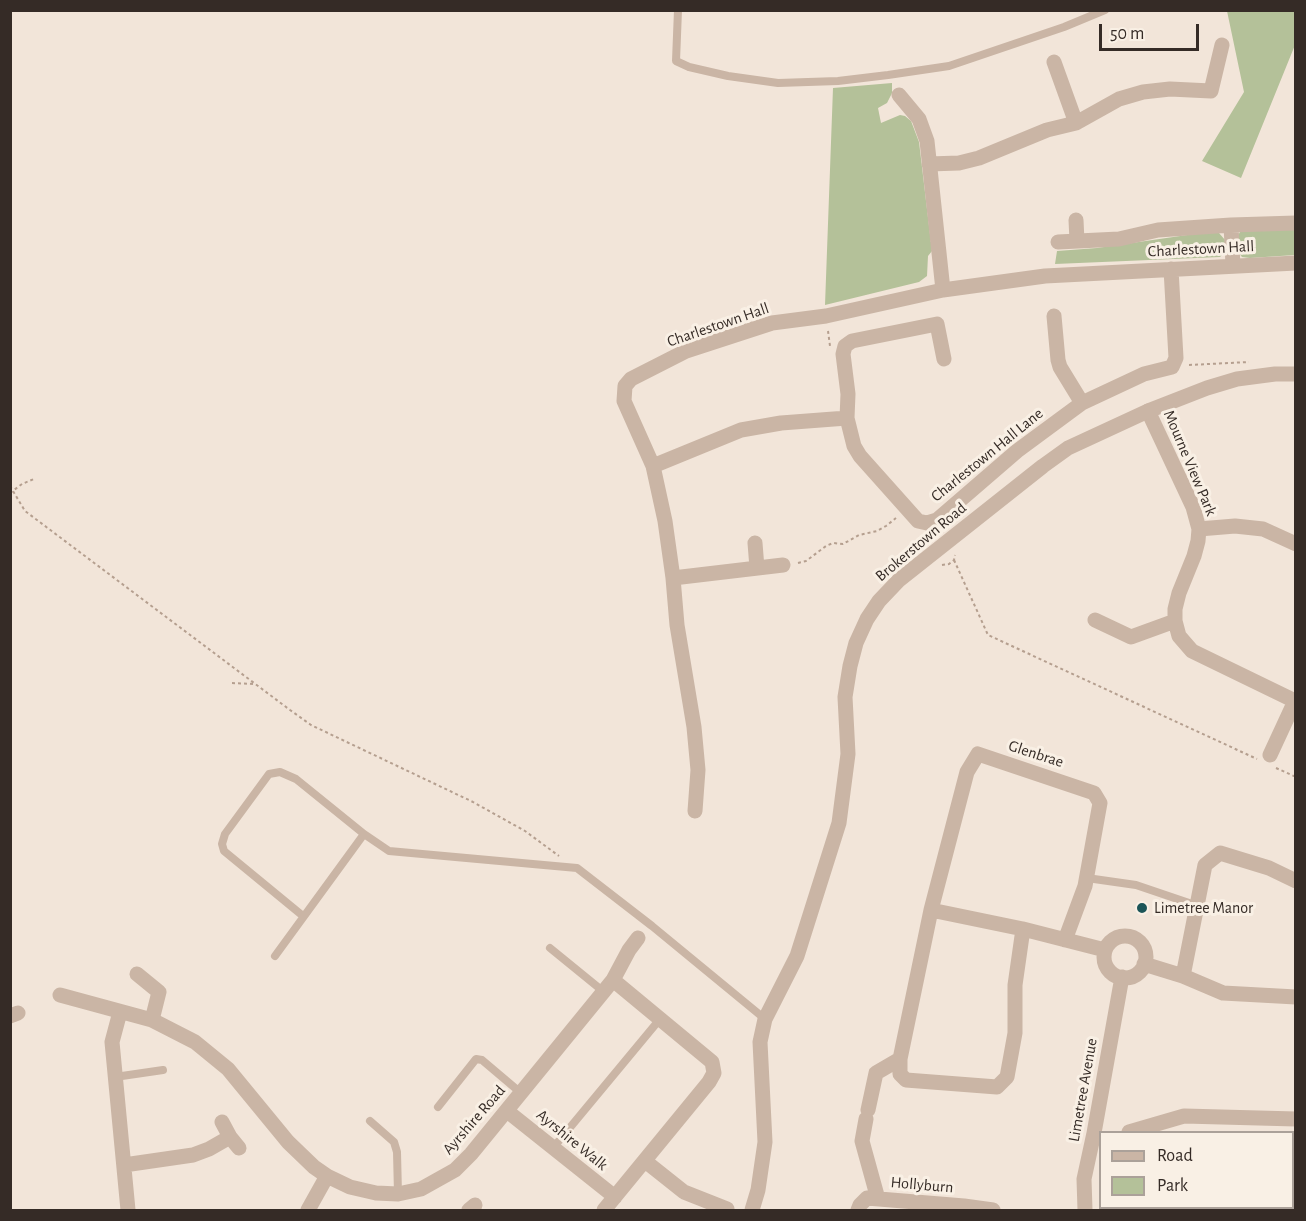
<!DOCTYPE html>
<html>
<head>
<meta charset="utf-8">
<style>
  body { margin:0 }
  #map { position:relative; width:1306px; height:1221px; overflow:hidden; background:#f2e5d9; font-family:"Alegreya Sans",sans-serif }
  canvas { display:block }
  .frame { position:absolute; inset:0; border:12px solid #352b26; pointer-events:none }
  .legend { position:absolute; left:1099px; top:1131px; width:195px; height:78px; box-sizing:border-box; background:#f9f0e5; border:2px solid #aba199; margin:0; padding:8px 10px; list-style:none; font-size:18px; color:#352b26 }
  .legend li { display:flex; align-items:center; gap:12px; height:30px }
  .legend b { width:30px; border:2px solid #aba199 }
  .scale { position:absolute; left:1099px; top:24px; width:100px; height:27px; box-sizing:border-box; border:3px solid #352b26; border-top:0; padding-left:8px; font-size:18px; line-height:21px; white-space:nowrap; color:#352b26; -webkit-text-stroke:4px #f9f0e5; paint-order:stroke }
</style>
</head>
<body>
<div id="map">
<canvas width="1306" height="1221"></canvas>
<div class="frame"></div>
<ul class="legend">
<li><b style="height:8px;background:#cab5a5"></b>Road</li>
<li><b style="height:16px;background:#b4c199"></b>Park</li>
</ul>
<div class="scale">50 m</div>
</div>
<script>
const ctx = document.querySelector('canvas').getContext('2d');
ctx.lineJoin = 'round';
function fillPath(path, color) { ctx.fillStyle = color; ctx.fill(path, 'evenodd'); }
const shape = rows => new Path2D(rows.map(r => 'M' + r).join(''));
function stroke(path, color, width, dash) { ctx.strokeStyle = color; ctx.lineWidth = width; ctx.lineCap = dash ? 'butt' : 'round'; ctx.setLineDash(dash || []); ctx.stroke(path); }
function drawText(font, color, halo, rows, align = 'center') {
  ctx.font = font + ' "Alegreya Sans",sans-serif'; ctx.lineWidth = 6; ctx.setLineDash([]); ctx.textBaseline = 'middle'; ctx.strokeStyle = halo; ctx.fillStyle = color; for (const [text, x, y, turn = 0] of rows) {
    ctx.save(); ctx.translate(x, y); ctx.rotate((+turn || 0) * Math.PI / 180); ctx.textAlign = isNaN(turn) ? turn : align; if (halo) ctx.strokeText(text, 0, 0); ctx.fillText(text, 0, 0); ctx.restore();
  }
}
fillPath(shape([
  [1227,11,1295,11,1295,45,1241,178,1202,161,1244,92],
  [892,83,892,93,887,103,878,108,881,123,900,115,905,116,911,121,919,142,932,251,928,256,927,276,919,282,825,305,833,88],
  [1295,227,1295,255,1250,258,1242,257,1238,252,1236,239,1240,232],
  [1208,232,1219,233,1225,240,1225,252,1220,257,1055,264,1057,251,1097,248]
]), '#b4c199');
stroke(shape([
  [828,331,830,346],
  [1189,365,1249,362],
  [10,486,25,511,290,710,311,725,473,802,525,831,559,856],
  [10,493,22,484,34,479],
  [954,560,988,635,1257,759],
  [798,563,806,561,826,546,833,543,843,544,859,535,877,531,886,526,896,518],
  [942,565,949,564,954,560,955,555],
  [232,683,255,684],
  [1276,768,1296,777]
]), '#b59f8f', 2, [3, 3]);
stroke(shape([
  [678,10,676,61,689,67,728,76,778,83,838,81,888,75,949,66,1064,27,1105,10],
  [1087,878,1136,885,1198,906],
  [303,916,224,851,222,844,225,834,269,774,280,772,296,779,364,834],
  [550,948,604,992],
  [275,956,364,834,389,851,577,868,652,926,765,1019],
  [115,1077,163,1070],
  [438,1107,476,1059,482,1060,521,1093],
  [370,1121,394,1142,397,1152,398,1194],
  [553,1148,660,1019]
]), '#cab5a5', 8);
stroke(shape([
  [1054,62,1076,123],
  [899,95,919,119,927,141,943,290],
  [929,164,959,163,979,158,1047,130,1076,123,1119,99,1143,92,1170,89,1211,91,1222,45],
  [1076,220,1077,241],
  [1058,242,1119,239,1158,230,1231,225],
  [1233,266,1231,225,1296,223],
  [1054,316,1058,360,1060,367,1082,403],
  [944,359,937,324,852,341,845,346,843,354,848,394,847,418,854,446,860,456,918,521,927,523,937,520,1017,451,1082,403,1144,374,1172,367,1176,358,1171,269],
  [1148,411,1193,507,1199,529,1198,541,1194,556,1179,593,1175,609,1175,621,1179,636,1192,651,1295,701,1270,755],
  [653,466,741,430,781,423,847,418],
  [1199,529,1235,526,1263,529,1296,544],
  [755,543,757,568],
  [673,578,783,565],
  [1095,620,1131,637,1175,621],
  [695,811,698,770,694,727,677,625,673,578,665,521,653,466,624,401,625,386,631,379,686,351,772,323,826,316,943,290,1045,276,1296,263],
  [931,910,1023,929,1105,950],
  [1023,929,1015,985,1015,1033,1007,1077,997,1087,906,1080,900,1074,900,1059,931,910,967,772,978,754,1094,793,1100,803,1085,886,1065,940],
  '1104 957a21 21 0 1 1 42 0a21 21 0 1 1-42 0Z',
  [1144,964,1183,976,1223,993,1296,997],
  [137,974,159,992,152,1020],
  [1183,976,1205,865,1220,853,1269,868,1296,881],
  [60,995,152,1020,195,1042,228,1069,288,1142,314,1167,327,1176,350,1187,376,1193,398,1194,421,1189,455,1170,471,1154,613,980,629,950,638,938],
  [120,1012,112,1042,128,1210],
  [10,1016,18,1013],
  [868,1110,876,1073,900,1059],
  [507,1111,615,1197],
  [866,1119,862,1141,878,1199],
  [222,1122,230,1137,239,1148],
  [1129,1132,1184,1116,1296,1119],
  [645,1161,684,1192,727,1209],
  [124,1165,193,1155,209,1149,230,1137],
  [308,1210,327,1176],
  [469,1210,475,1205],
  [604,1210,709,1082,714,1073,712,1062,613,980],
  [858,1210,860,1205,867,1198,964,1206,993,1210],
  [1085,1210,1084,1179,1094,1133,1122,977]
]), '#cab5a5', 15);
stroke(shape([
  [752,1210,758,1190,765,1142,760,1042,765,1019,797,956,839,823,848,754,845,697,850,666,856,643,867,619,879,601,899,580,1043,466,1068,448,1148,411,1207,388,1237,379,1275,374,1296,374]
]), '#cab5a5', 15);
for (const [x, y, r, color] of [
  [1142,908,6,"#1b5457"]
]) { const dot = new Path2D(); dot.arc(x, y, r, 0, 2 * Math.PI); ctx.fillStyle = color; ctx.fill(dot); stroke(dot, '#f9f0e5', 2); }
drawText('16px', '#352b26', '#f9f0e5', [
  ["Charlestown Hall",1201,249,-3],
  ["Charlestown Hall",718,325,-19],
  ["Charlestown Hall Lane",987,455,-39],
  ["Mourne View Park",1190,463,67],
  ["Brokerstown Road",921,542,-40],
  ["Glenbrae",1036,754,18],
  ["Limetree Avenue",1083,1090,-80],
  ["Ayrshire Road",474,1120,-49],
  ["Ayrshire Walk",572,1140,39],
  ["Hollyburn",922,1185,5]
]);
drawText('16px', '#352b26', '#f9f0e5', [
  ["Limetree Manor",1154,908]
], 'left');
</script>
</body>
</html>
